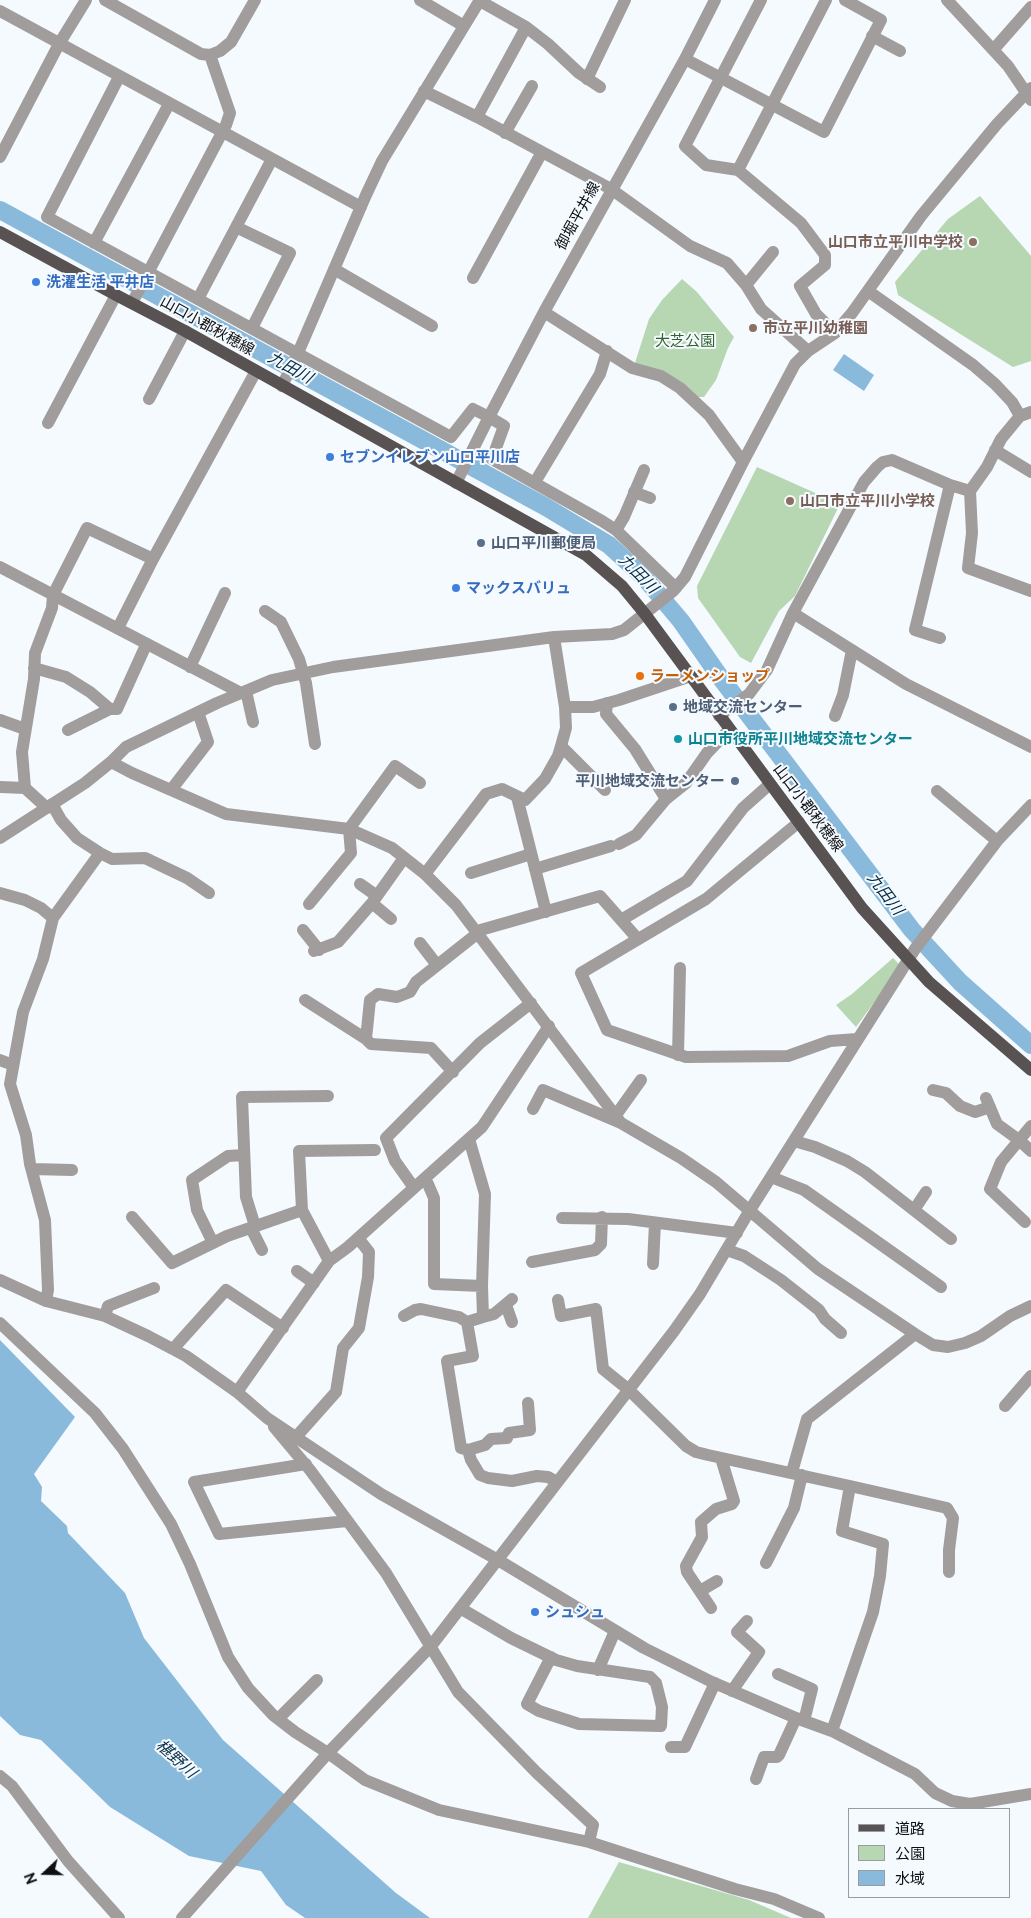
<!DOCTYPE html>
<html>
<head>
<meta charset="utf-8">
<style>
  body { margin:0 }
  #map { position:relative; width:1031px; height:1918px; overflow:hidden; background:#f5faff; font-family:Raleway,"Noto Sans JP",sans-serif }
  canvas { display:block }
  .legend { position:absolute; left:848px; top:1808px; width:162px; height:90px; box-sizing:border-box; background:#f5faff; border:1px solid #999ca0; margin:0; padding:6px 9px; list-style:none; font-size:15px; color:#0e1012 }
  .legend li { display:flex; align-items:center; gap:10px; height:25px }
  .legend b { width:25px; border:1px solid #999ca0 }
  .north { position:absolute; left:20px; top:1848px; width:50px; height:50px; -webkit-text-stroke:4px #f5faff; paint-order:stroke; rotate:249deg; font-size:14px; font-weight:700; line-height:20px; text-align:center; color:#0e1012 }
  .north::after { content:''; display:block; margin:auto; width:18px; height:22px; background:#0e1012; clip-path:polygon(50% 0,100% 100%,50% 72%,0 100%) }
</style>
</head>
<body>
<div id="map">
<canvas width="1031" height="1918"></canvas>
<ul class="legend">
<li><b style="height:6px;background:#585252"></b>道路</li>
<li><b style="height:14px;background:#b7d6b2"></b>公園</li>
<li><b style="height:14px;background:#8abadb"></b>水域</li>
</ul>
<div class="north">N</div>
</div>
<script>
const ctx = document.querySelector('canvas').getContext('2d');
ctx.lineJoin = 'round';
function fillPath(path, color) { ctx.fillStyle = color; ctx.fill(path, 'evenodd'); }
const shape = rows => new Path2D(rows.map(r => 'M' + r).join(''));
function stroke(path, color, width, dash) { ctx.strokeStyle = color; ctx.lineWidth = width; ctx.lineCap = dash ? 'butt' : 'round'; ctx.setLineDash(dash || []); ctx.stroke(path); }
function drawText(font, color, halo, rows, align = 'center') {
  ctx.font = font + ' Raleway,"Noto Sans JP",sans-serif'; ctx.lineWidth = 4; ctx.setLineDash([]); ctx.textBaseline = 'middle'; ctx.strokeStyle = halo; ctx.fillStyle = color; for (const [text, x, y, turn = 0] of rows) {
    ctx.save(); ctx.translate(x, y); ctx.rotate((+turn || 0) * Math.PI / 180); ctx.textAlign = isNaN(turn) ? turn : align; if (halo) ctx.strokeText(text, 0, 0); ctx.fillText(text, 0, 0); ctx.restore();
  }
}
fillPath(shape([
  [980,196,1031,256,1031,361,1013,367,898,295,895,282,948,219],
  [682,279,697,292,734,337,728,348,716,380,704,397,692,397,634,366,649,319,662,300],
  [757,467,840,504,795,596,779,611,751,663,740,657,698,598,697,586],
  [893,958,901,966,856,1027,836,1005,852,994],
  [619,1862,749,1900,791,1918,588,1918]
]), '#b7d6b2');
fillPath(shape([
  [844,354,874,375,864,391,833,370],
  [0,1340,75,1417,34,1474,42,1487,41,1501,67,1526,68,1533,125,1593,144,1638,223,1740,396,1893,430,1918,305,1918,286,1905,261,1871,189,1856,110,1807,41,1740,20,1735,0,1716]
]), '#8abadb');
stroke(shape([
  [0,210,546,507,609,545,643,576,681,621,720,677,912,930,960,982,1031,1045]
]), '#8abadb', 18);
stroke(shape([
  [105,0,201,54,210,55,220,51,231,42,255,0],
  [420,0,464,26],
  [761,0,685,146,706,165,738,170,801,223,825,255,825,265,800,286,816,314,835,333],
  [947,0,1008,66,1031,100],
  [480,1,526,27,548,44,579,73,600,87],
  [0,11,361,207],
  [872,36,900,51],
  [994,49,1031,7],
  [685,59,824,132,881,20,845,0],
  [119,77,47,217,451,437,473,409,489,417,504,426,492,459,602,521,616,530,676,588],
  [587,79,625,0],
  [424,91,477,117,611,189,690,246,727,263,746,285,761,309,808,351],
  [477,117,526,27],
  [505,133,532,86],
  [0,157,59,44,86,0],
  [738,170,826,0],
  [236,227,290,253,252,328],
  [94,243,169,104],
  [334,269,432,326],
  [473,278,542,152],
  [746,285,773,252],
  [868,291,973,365,995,384,1012,402,1020,416],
  [198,299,272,159],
  [132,303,226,125,230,113,210,55],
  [544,312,632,368,661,376,680,388,709,415,743,462],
  [282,386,298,353,366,195,382,161,480,0],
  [149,399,185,331],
  [48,423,116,295],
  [995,450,1031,472],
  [535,482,600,374,607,351],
  [456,483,489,417,544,312,685,59,715,0],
  [970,491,972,533,968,568,1031,591],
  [634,492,650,498],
  [616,530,624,517,644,470],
  [0,567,241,693],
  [265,611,281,622,299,659,306,683,315,744],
  [793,613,906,684,1031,747],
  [118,628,153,559],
  [554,637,565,707],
  [940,638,915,630,950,485],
  [190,667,225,593],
  [34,668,66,677,90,692,110,709,117,709,146,645],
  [246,691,253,722],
  [607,703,606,714,635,749,666,799],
  [719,716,749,694,767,670,793,613,864,482,877,467,883,462,892,460,950,485,970,491,987,467,1001,439,1020,416,1031,412],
  [835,716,843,695,852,650],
  [0,720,25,729],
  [68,730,110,709],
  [561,746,605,790],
  [111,762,132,773,226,814,349,829,392,848,425,874,456,905,621,1123,681,1158,716,1182,818,1269,915,1334,933,1345,948,1347,965,1343,981,1336,1010,1316,1031,1306],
  [0,787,25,788],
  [171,790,208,742,198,712],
  [937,791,997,841],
  [517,797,546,912],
  [52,804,61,820,77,838,100,853,112,859,145,858,187,878,209,893],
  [47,808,25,788,22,752,34,679,35,653,52,608,53,595,87,528,153,559,256,371],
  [799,822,706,899,581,973,607,1030,686,1057,788,1056,830,1041,857,1039],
  [0,838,85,783,111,762,126,747,217,703,272,680,333,667,554,637,612,634,624,630,673,591,685,577,743,462,795,364,808,351,835,333,852,313,921,216,997,124,1031,88],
  [619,844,636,835,666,799,686,783,707,753,729,730],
  [535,869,611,846],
  [471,873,531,854],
  [425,874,486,794,502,789,525,800,545,779,558,756,561,746,566,728,565,707,593,707,619,700,691,676],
  [360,884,377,896],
  [0,893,25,900,41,908,53,918,43,959,23,1012,10,1084,26,1135,30,1164,45,1220,48,1290,46,1301],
  [372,903,391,919],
  [309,904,351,853,349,829,395,766,420,783],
  [53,918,100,853],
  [621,920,687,881,743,808,770,784],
  [303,930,319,950],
  [477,931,600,896,636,937],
  [420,943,437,965],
  [314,951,338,942,372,903,404,858],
  [305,1000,366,1039,370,1000,378,994,397,997,410,992,416,982,478,933],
  [366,1039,371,1044,431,1048,453,1072],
  [678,1055,680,968],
  [0,1060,13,1065],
  [933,1090,946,1093,960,1106,975,1112,990,1107],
  [986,1098,997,1124,1019,1140,1031,1151],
  [533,1109,543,1090,621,1123],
  [616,1115,641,1080],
  [794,1141,815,1147,847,1161,865,1172,951,1239],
  [32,1169,72,1170],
  [771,1177,804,1190,941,1287],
  [423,1180,428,1184,434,1198,434,1284,482,1286,485,1194,469,1139],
  [416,1186,412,1185,395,1161,386,1138,480,1043,531,1003],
  [914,1210,926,1192],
  [132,1217,172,1263,227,1236,302,1210],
  [562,1218,628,1219,737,1233],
  [1025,1222,990,1189,1001,1162,1031,1126],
  [255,1226,246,1197,242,1097,328,1096],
  [251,1228,262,1250],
  [213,1243,197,1210,192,1180,228,1156,244,1155],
  [727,1250,744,1256,781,1280,819,1310,825,1319,841,1333],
  [329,1261,302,1210,299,1151,375,1150],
  [532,1262,595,1250,601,1244,602,1217],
  [653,1264,655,1223],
  [297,1271,314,1283],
  [0,1280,46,1301,105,1316,148,1336,186,1356,237,1392,267,1418,381,1494,498,1560,644,1648,712,1682,796,1718,832,1731,915,1774,935,1793,952,1801,970,1804,1031,1794],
  [558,1300,561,1316,596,1309,603,1369,629,1390,686,1446,696,1452,708,1455,850,1486,842,1531,883,1544,880,1576,873,1612,832,1731],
  [506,1305,512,1322],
  [105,1316,108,1306,154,1288],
  [404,1316,415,1310,421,1309,459,1317,467,1322],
  [483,1317,494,1314,512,1299],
  [0,1323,95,1413,123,1449,171,1524,190,1564,228,1657,248,1688,273,1715,295,1732,328,1753,365,1780,439,1810,589,1842,735,1889,774,1899,819,1918],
  [173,1349,226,1290,283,1328],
  [237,1392,329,1261,348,1247,482,1127,549,1026],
  [528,1403,530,1430,509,1433,507,1438,491,1439,485,1445,468,1450,471,1460,480,1475,488,1478,512,1481,537,1476,548,1477,557,1482],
  [1005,1406,1031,1376],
  [274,1427,310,1470,386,1573,458,1692,537,1773,593,1825,589,1842],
  [296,1437,336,1392,343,1348,359,1328,368,1277,369,1252,358,1238],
  [468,1450,461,1448,447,1361,473,1356,467,1322,483,1317,482,1286],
  [306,1464,194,1482,219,1534,347,1521],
  [792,1472,807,1419,915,1334],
  [850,1486,947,1508,953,1518,949,1550,949,1572],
  [766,1563,794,1508,802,1475],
  [700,1591,717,1581],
  [460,1608,511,1638,556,1660,577,1666,650,1677,656,1683,662,1707,661,1726,579,1724,539,1711,527,1704,551,1657],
  [711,1608,687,1572,686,1566,702,1537,701,1522,716,1509,732,1504,734,1501,721,1458],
  [598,1670,615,1631],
  [778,1674,812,1689,804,1721],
  [732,1691,759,1652,737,1632,747,1621],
  [278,1719,317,1680],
  [671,1747,685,1747,715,1683],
  [0,1776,12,1786,68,1861,119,1918],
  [756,1779,764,1757,777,1757,779,1755,796,1718],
  [182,1918,328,1753,431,1646,674,1331,700,1294,750,1210,915,949,997,841,1031,805]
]), '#a19d9c', 12);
stroke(shape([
  [0,232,116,295,185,331,586,555,622,586,645,614,862,908,929,982,1031,1070]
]), '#585252', 12);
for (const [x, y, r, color] of [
  [973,242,5,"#8d6e63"],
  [36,282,5,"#3f7fe0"],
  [753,328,5,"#8d6e63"],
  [330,457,5,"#3f7fe0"],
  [790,501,5,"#8d6e63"],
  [481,543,5,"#5c6f8a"],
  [456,588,5,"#3f7fe0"],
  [640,676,5,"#e8710a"],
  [673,707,5,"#5c6f8a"],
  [678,739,5,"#0f9aa8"],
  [735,781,5,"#5c6f8a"],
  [535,1612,5,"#3f7fe0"]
]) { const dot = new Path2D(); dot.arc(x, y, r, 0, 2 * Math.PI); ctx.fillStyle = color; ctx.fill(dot); stroke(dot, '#f5faff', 2); }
drawText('15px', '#0e1012', '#f5faff', [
  ["御堀平井線",578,216,-61],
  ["山口小郡秋穂線",207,326,29],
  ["山口小郡秋穂線",808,808,53]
]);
drawText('bold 15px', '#785e54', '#f5faff', [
  ["山口市立平川中学校",963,242,"right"],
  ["市立平川幼稚園",763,328],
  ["山口市立平川小学校",800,501]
], 'left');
drawText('bold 15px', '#366cbe', '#f5faff', [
  ["洗濯生活 平井店",46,282],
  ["セブンイレブン山口平川店",340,457],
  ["マックスバリュ",466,588],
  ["シュシュ",545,1612]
], 'left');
drawText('15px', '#34642e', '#f5faff', [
  ["大芝公園",685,341]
]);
drawText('bold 15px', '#4e5e75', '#f5faff', [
  ["山口平川郵便局",491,543],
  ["地域交流センター",683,707],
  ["平川地域交流センター",725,781,"right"]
], 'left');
drawText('bold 15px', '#c56008', '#f5faff', [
  ["ラーメンショップ",650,676]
], 'left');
drawText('bold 15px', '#0d838f', '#f5faff', [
  ["山口市役所平川地域交流センター",688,739]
], 'left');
drawText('italic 16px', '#052e44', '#f5faff', [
  ["九田川",290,368,29],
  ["九田川",638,574,45],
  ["九田川",885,894,53],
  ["椹野川",176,1759,42]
]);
</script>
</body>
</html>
